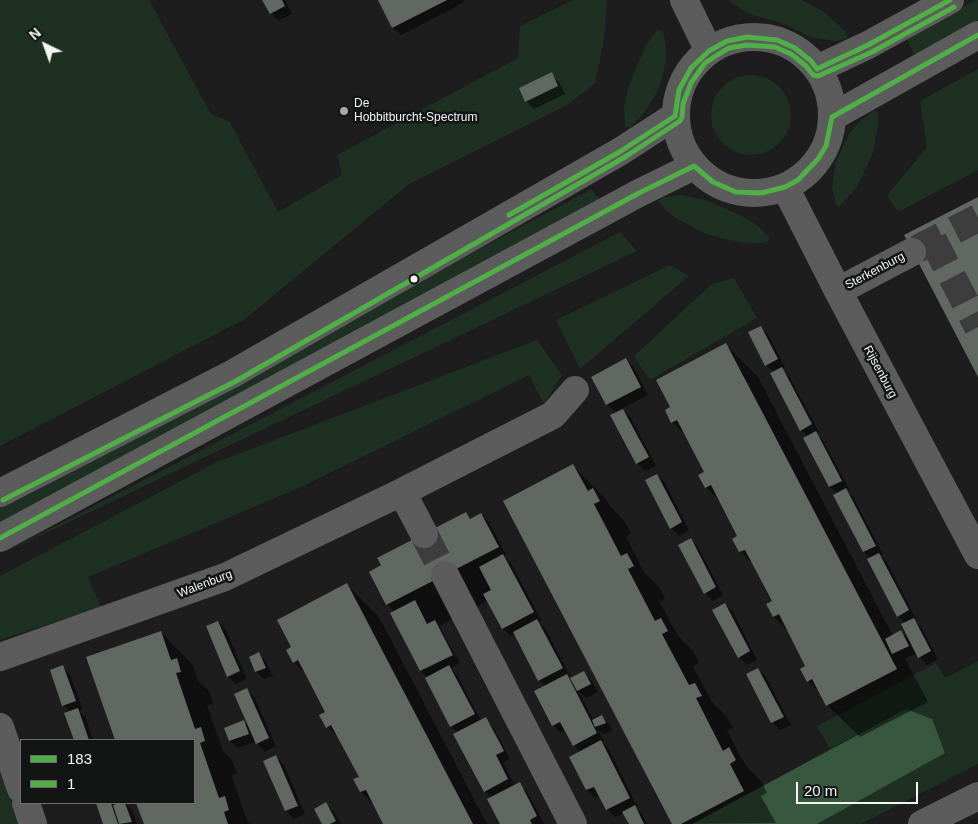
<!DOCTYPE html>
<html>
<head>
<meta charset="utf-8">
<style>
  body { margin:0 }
  #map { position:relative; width:978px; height:824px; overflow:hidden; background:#1c1d1c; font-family:Arial,sans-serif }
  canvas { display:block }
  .legend { position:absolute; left:20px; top:739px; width:175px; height:65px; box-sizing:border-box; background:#121513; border:1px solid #6c6f6d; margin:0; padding:6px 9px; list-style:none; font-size:15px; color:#f3f5f3 }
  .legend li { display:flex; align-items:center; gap:10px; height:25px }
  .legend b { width:25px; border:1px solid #6c6f6d }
  .north { position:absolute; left:20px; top:20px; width:50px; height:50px; -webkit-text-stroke:4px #121513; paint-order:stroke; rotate:318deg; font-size:14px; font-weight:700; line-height:20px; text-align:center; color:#f3f5f3 }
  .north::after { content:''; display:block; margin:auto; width:18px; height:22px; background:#f3f5f3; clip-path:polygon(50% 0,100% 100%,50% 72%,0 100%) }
  .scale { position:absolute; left:796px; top:782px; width:122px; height:22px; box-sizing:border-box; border:2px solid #f3f5f3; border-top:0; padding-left:6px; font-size:15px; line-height:18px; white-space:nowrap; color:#f3f5f3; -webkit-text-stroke:4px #121513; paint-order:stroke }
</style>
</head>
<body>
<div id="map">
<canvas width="978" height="824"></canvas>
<ul class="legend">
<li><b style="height:6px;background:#50af46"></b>183</li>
<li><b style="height:6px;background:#50af46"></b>1</li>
</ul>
<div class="north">N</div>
<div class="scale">20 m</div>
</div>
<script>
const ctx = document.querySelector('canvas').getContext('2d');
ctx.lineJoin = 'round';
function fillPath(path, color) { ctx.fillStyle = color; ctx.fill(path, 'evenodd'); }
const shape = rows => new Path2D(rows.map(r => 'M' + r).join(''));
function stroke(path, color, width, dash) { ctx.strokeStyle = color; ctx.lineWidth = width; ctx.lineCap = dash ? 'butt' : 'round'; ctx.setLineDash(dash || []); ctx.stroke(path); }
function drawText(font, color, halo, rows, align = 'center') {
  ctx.font = font + ' Arial,sans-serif'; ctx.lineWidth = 5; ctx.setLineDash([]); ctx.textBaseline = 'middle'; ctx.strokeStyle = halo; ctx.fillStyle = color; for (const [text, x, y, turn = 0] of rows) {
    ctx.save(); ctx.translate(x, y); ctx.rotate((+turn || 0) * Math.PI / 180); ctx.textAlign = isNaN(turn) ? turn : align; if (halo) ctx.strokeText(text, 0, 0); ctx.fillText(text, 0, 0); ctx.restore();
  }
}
fillPath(shape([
  [0,0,149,0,211,114,229,121,278,212,342,175,337,155,518,58,520,26,573,0,607,0,604,40,595,83,569,104,409,184,245,319,0,446],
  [728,0,802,0,824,12,845,31,848,36,846,39,836,41,813,38,782,23,749,14],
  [976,0,978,0,978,20,914,55,907,39],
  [658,29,663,31,666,46,666,61,663,75,658,90,647,109,630,128,625,126,624,108,628,88,645,47],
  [978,69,978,170,898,212,887,195,927,147,920,101],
  '711 115a40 40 0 1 1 80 0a40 40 0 1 1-80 0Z',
  [874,111,877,111,878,113,878,124,873,153,857,187,839,207,836,205,832,187,836,161,849,134,861,120],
  [592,189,599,199,0,523,0,502],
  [682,195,706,200,744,217,757,225,769,237,769,241,763,243,749,243,733,241,706,234,674,217,662,206,659,201,662,198,671,196],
  [620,232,637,251,2,554],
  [670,265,689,276,580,369,556,320],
  [734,278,757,318,650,380,634,356,712,284],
  [537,340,562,375,544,404,529,375,301,487,88,577,101,607,0,640,0,576,217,462],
  [978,661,978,764,861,824,817,824,945,752,906,709,830,749,817,726,936,663,945,678],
  [0,768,19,824,0,824]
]), '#1e3022');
fillPath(shape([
  [906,709,932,719,945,753,817,824,692,824]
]), '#38573f');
fillPath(shape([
  [264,0,285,0,292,14,278,21,271,13],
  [379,0,463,0,465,2,401,35,393,28],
  [551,74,559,82,565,94,534,109,526,101],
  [760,327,768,335,785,367,782,369,789,376,819,432,816,434,823,440,849,489,846,490,853,497,883,554,880,555,887,562,916,619,914,620,921,627,938,659,927,665,917,653,905,659,928,702,860,737,827,705,822,695,808,681,807,666,789,632,774,617,768,605,773,602,755,566,740,551,739,537,721,502,706,487,705,472,687,436,672,422,672,408,726,345,758,377,893,636,901,632,911,641,905,623,898,616,871,558,864,552,835,495,838,494,830,487,805,438,808,437,801,430,774,372,766,365],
  [626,360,634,368,648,395,615,412,607,404],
  [623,410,631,418,656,466,645,471,637,463],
  [573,466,605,498,610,506,625,522,631,534,626,537,644,572,659,587,665,599,659,601,678,636,693,651,699,663,693,666,712,702,727,717,733,728,727,731,746,766,761,781,767,793,761,796,776,823,674,824],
  [657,475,665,483,689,530,679,536,671,528],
  [466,514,472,520,481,515,489,522,506,555,504,556,511,563,541,620,538,622,545,628,570,676,568,677,571,680,584,673,592,681,598,692,586,698,578,691,594,721,601,717,609,724,612,731,604,734,597,729,604,741,602,742,609,749,637,806,635,807,642,814,647,824,630,824,624,813,615,817,607,809,600,795,595,798,587,790,571,758,581,752,574,745,566,730,561,733,553,725,545,686,539,680,515,634,510,636,503,628,488,601,439,626,460,663,450,668,457,675,481,721,485,719,493,727,510,759,503,763,515,786,519,784,527,792,544,824,502,824,492,798,485,791,458,733,451,726,428,678,421,671,392,613,395,612,387,604,371,572],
  [691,540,698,547,723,595,713,601,705,593],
  [347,585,379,617,487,824,385,824,376,807,361,792,361,777,342,741,327,727,326,712,308,676,294,662,293,648],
  [725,604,733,612,757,660,747,665,739,657],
  [218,622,226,630,247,679,236,684,228,676],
  [161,632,193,665,198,681,209,691,213,704,207,705,223,751,232,760,237,773,231,775,247,820,251,824,145,824,138,803,194,803,194,740,116,740,87,658],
  [259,654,266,662,273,676,264,679,256,672],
  [63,667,70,675,83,709,79,711,86,718,93,740,75,740,66,714,71,712,64,705],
  [758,669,766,677,791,725,780,730,772,722],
  [247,690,255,698,276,746,265,752,256,742,238,748,230,741,243,721,250,727],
  [276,757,284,765,305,814,294,819,286,811,265,762],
  [97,803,115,803,116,805,125,803,132,810,137,824,104,824],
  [326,804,334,812,341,824,323,824]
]), '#0007');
fillPath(shape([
  [262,0,282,0,285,6,270,14],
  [378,0,447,0,392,28],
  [552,72,558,86,525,102,519,88],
  [978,197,978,377,904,235],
  [761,326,778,359,765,366,748,332],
  [726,343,897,669,826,706,812,679,807,682,800,669,805,666,779,614,773,617,766,604,772,601,745,550,739,552,732,539,737,536,711,485,705,488,698,475,704,472,677,420,671,423,665,410,670,407,656,380],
  [626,358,641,387,606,405,591,377],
  [782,367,812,424,800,431,770,373],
  [623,409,649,457,636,464,610,415],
  [816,431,842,481,829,487,803,438],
  [573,464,588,491,593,488,600,501,594,504,621,556,627,553,634,566,628,569,655,621,661,618,668,631,662,634,689,685,695,683,702,696,696,698,723,751,729,747,736,760,730,764,744,791,681,824,672,824,503,501],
  [657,474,682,522,670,529,645,480],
  [846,488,876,546,863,552,833,495],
  [466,512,470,519,481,513,499,547,386,605,369,572,381,565,377,558],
  [691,538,716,587,704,594,678,545],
  [879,553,909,610,897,617,867,559],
  [503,554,534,612,502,629,483,594,491,590,479,567],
  [347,583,382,650,473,824,383,824,366,790,360,792,353,779,359,777,331,725,326,728,319,715,325,712,298,660,293,663,286,650,291,647,277,620],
  [415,600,427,624,435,620,453,655,420,671,390,613],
  [725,603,750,651,738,658,712,610],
  [914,618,931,651,918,658,901,624],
  [537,619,563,668,538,681,513,632],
  [218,621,240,671,227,677,206,626],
  [901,630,909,646,892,654,885,639],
  [161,631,171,660,177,658,181,672,176,673,195,729,201,727,205,741,200,743,219,798,225,796,229,810,224,812,228,824,144,824,136,803,194,803,194,740,115,740,86,657],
  [259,652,266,668,255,672,249,657],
  [63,665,76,701,62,706,50,670],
  [449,665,475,714,450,727,425,678],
  [758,668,784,717,771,723,746,674],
  [584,671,591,684,577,691,570,678],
  [567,674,597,733,573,746,560,722,552,726,534,691],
  [247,688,269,738,256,744,234,694],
  [78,708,89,740,74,740,64,713],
  [602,715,606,723,595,727,592,720],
  [486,717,504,751,496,755,508,779,484,792,453,734],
  [244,720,249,734,229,741,224,728],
  [601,740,630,798,606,810,594,787,586,790,569,757],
  [276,755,298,806,285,811,263,761],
  [520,782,537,816,530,820,532,824,500,824,487,799],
  [326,802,336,821,330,824,322,824,314,809],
  [96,803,111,803,118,824,103,824],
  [119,803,125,803,132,822,119,824,113,805],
  [635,805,643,822,644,824,629,824,622,812]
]), '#606861');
stroke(shape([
  [933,240,978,327],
  [917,249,978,218],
  [424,534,445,575]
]), '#3c3d3c', 28, [28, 14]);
stroke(shape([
  [684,0,709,51],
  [785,187,838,291,978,555],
  [838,291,912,252],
  [402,492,424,534],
  [445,575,573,824],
  [0,657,225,577,402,492,553,415,575,390],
  [0,727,21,789],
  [26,803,33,824],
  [922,824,978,796]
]), '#5b5c5b', 28);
stroke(shape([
  '676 115a78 78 0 1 1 156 0a78 78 0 1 1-156 0Z',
  [817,69,868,45,950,0],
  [832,117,978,35],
  [0,493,232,374,621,151,675,116],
  [0,538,639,193,694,166]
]), '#5b5c5b', 28);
stroke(shape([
  [509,215,621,151,675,116,679,90,691,68,709,51,727,41,747,37,777,40,795,48,811,61,817,69,868,45,950,0],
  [0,538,639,193,694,166,713,182,736,192,761,193,785,187,798,180,818,159,826,146,832,117,978,35]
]), '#50af46', 5);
stroke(shape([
  [3,500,236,381,625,157,680,121,682,117,683,104,691,83,705,63,722,52,729,48,747,45,775,47,791,54,806,66,813,75,818,76,872,52,954,7]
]), '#50af46', 5);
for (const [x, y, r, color] of [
  [344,111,5,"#a8a9a8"],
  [414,279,4.5,"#f3f5f3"]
]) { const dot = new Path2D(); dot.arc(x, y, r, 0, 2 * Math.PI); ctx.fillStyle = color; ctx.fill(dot); stroke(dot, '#121513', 2); }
drawText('12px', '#f3f5f3', '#121513', [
  ["De",354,104],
  ["Hobbitburcht-Spectrum",354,118]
], 'left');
drawText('12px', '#f3f5f3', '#121513', [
  ["Sterkenburg",875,271,-28],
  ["Rijsenburg",880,372,62],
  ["Walenburg",205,584,-21]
]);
</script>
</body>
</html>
